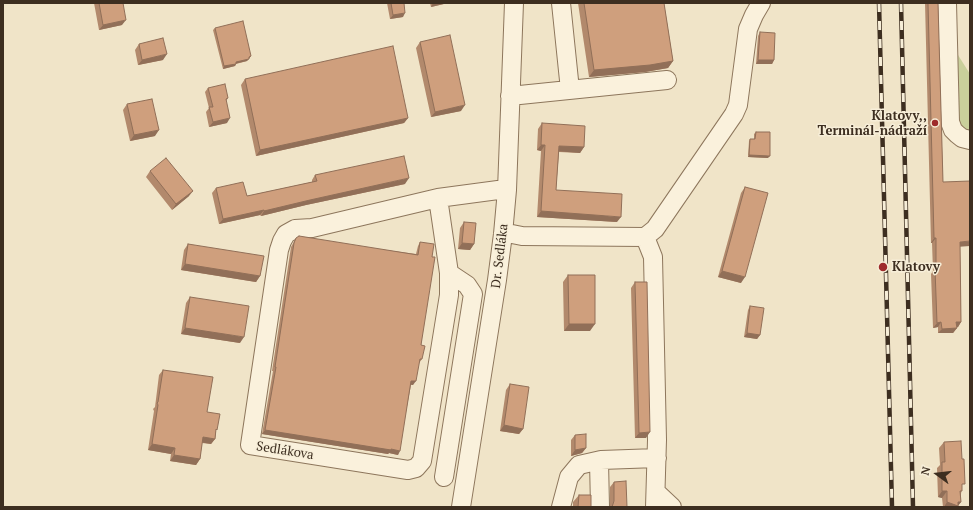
<!DOCTYPE html>
<html>
<head>
<meta charset="utf-8">
<style>
  body { margin:0 }
  #map { position:relative; width:973px; height:510px; overflow:hidden; background:#f0e4c8; font-family:"PT Serif",serif }
  canvas { display:block }
  .frame { position:absolute; inset:0; border:4px solid #3d2e20; pointer-events:none }
  .north { position:absolute; left:917px; top:454px; width:40px; height:40px; -webkit-text-stroke:3px #f7eed8; paint-order:stroke; rotate:285deg; font-size:11px; font-weight:700; line-height:16px; text-align:center; color:#3d2e20 }
  .north::after { content:''; display:block; margin:auto; width:14px; height:18px; background:#3d2e20; clip-path:polygon(50% 0,100% 100%,50% 72%,0 100%) }
</style>
</head>
<body>
<div id="map">
<canvas width="973" height="510"></canvas>
<div class="frame"></div>
<div class="north">N</div>
</div>
<script>
const ctx = document.querySelector('canvas').getContext('2d');
ctx.lineJoin = 'round';
function fillPath(path, color) { ctx.fillStyle = color; ctx.fill(path, 'evenodd'); }
const shape = rows => new Path2D(rows.map(r => 'M' + r).join(''));
function stroke(path, color, width, dash) { ctx.strokeStyle = color; ctx.lineWidth = width; ctx.lineCap = dash ? 'butt' : 'round'; ctx.setLineDash(dash || []); ctx.stroke(path); }
function drawText(font, color, halo, rows, align = 'center') {
  ctx.font = font + ' "PT Serif",serif'; ctx.lineWidth = 3; ctx.setLineDash([]); ctx.textBaseline = 'middle'; ctx.strokeStyle = halo; ctx.fillStyle = color; for (const [text, x, y, turn = 0] of rows) {
    ctx.save(); ctx.translate(x, y); ctx.rotate((+turn || 0) * Math.PI / 180); ctx.textAlign = isNaN(turn) ? turn : align; if (halo) ctx.strokeText(text, 0, 0); ctx.fillText(text, 0, 0); ctx.restore();
  }
}
fillPath(shape([
  [958,55,970,74,970,134,959,127,957,55]
]), '#c9cf9b');
const minor = shape([
  [561,3,570,90],
  [947,3,950,122,953,130,957,134,962,138,970,140],
  [510,96,667,80],
  [438,198,449,273,449,295,422,461,416,468,408,470,250,445,279,250,282,241,286,234,295,229,312,228,438,198,498,190,507,190],
  [503,234,512,234,522,236,645,237,655,229,734,114,738,105,748,29,754,15,761,3],
  [645,237,653,257,657,440,655,507],
  [599,461,600,507],
  [444,477,473,294,467,285,449,273],
  [656,492,672,507],
  [461,507,497,280,503,234,507,190,514,3],
  [561,507,569,477,579,465,601,460,657,458]
]);
stroke(minor, '#8d765c', 20);
stroke(minor, '#faf1dc', 18);
const rail = shape([
  [879,3,892,507],
  [901,3,913,507]
]);
stroke(rail, '#3d2e20', 4.5);
stroke(rail, '#f7eed8', 3, [9]);
fillPath(shape([
  [94,3,123,3,122,25,99,30],
  [387,3,404,3,403,17,390,19],
  [430,3,448,3,431,7],
  [578,3,664,3,673,61,668,68,645,72,589,77],
  [925,3,938,3,943,182,960,246,961,322,958,327,957,327,957,328,953,333,938,333,938,327,933,328,931,274,933,271,932,243,931,243],
  [215,28,251,56,247,61,236,64,235,66,223,69,213,30],
  [760,32,774,60,772,64,756,64,758,36],
  [420,42,461,111,431,117,416,48],
  [139,44,163,60,138,65,135,50],
  [245,79,408,118,404,123,256,156,241,85],
  [208,88,228,98,226,101,227,123,209,127,206,112,209,108,205,92],
  [127,104,155,136,130,141,123,110],
  [542,123,584,147,580,153,559,152,556,190,617,222,537,217,541,151,537,150,538,129],
  [756,132,768,158,748,157,749,141,750,139,754,139,754,134],
  [150,171,189,196,172,210,146,177],
  [315,175,405,184,306,205,261,216,260,215,219,224,212,193,216,188,247,196,312,182,312,180],
  [745,187,741,283,718,277,741,193],
  [464,222,474,244,470,250,458,249,460,228],
  [296,238,416,254,418,246,420,242,432,257,421,345,422,359,419,363,413,385,411,385,398,455,389,453,388,454,262,434,273,371,272,371,291,247],
  [188,244,260,276,256,282,181,270,184,250],
  [568,275,590,331,564,331,563,282],
  [635,282,646,438,635,438,631,288],
  [190,297,240,343,181,334,186,303],
  [750,306,760,335,757,339,744,337,748,310],
  [163,370,207,412,216,432,215,439,211,444,202,443,200,459,196,465,170,461,171,454,148,450,154,411,153,409,155,407,159,375],
  [510,384,523,429,519,434,500,431,506,390],
  [575,435,586,448,582,453,571,456,571,440],
  [944,442,962,487,961,494,961,502,957,507,943,507,942,498,938,497,937,468,940,465,939,448],
  [614,482,627,507,610,507,610,487],
  [579,495,591,507,573,507,573,502]
]), '#b2896c');
fillPath(shape([
  [433,3,448,3,431,7],
  [405,13,403,17,390,19,393,15],
  [126,20,122,25,99,30,103,25],
  [167,54,163,60,138,65,142,60],
  [251,56,247,61,234,64,236,62],
  [758,60,774,60,772,64,756,64],
  [673,61,668,68,645,72,589,77,594,70],
  [236,64,235,66,223,69,224,66],
  [465,105,461,111,431,117,435,112],
  [230,118,227,123,209,127,213,122],
  [408,118,404,123,256,156,260,150],
  [159,130,155,136,130,141,134,135],
  [541,145,545,145,541,151,537,150],
  [559,146,584,147,580,153,555,151],
  [749,155,770,156,768,158,748,157],
  [409,178,405,184,306,205,261,216,264,211,310,200],
  [193,191,189,196,172,210,176,204],
  [264,210,260,215,219,224,223,219],
  [541,211,621,217,617,222,537,217],
  [934,238,936,238,932,243,931,243],
  [970,241,970,246,956,247,960,242],
  [462,243,474,244,470,250,458,249],
  [185,264,260,276,256,282,181,270],
  [722,271,745,277,741,283,718,277],
  [941,322,938,327,933,328,937,323],
  [956,322,961,322,958,327,953,327],
  [569,324,595,324,590,331,564,331],
  [185,328,244,337,240,343,181,334],
  [957,328,953,333,938,333,942,329],
  [747,333,760,335,757,339,744,337],
  [411,381,416,381,413,385,409,384],
  [504,425,523,429,519,434,500,431],
  [265,430,391,449,400,451,398,455,389,453,388,454,262,434],
  [650,432,646,438,635,438,639,433],
  [203,437,215,439,211,444,199,442],
  [152,444,175,448,171,454,148,450],
  [586,448,582,453,571,456,575,450],
  [174,455,200,459,196,465,170,461],
  [942,491,947,491,942,498,938,497],
  [947,502,961,502,957,507,944,507]
]), '#916f58');
const building = shape([
  [99,3,123,3,126,20,103,25,99,3],
  [391,3,404,3,405,13,393,15,391,3],
  [584,3,664,3,673,61,650,65,594,70,584,3],
  [928,3,938,3,943,182,970,181,970,241,960,242,961,322,956,322,957,328,942,329,941,322,937,323,935,269,936,268,936,238,934,238,928,3],
  [243,21,251,56,249,57,249,59,236,62,236,64,224,66,215,28,243,21],
  [760,32,775,33,774,60,758,60,760,32],
  [450,35,465,105,435,112,420,42,450,35],
  [163,38,167,54,142,60,139,44,163,38],
  [393,46,408,118,260,150,245,79,393,46],
  [225,84,228,98,226,99,230,118,213,122,209,107,213,107,208,88,225,84],
  [152,99,159,130,134,135,127,104,152,99],
  [542,123,585,126,584,147,559,146,556,190,622,194,621,217,541,211,545,145,541,145,542,123],
  [756,132,770,132,770,156,749,155,750,139,755,139,756,132],
  [404,156,409,178,310,200,264,211,264,210,223,219,216,188,243,182,247,196,317,181,315,175,404,156],
  [166,158,193,191,176,204,150,171,166,158],
  [745,187,768,193,745,277,722,271,745,187],
  [464,222,476,223,474,244,462,243,464,222],
  [299,236,418,255,420,242,434,244,432,257,435,257,421,345,425,346,422,359,420,359,416,381,411,381,400,451,391,449,391,450,265,430,276,367,275,367,294,243,296,238,299,236],
  [188,244,264,256,260,276,185,264,188,244],
  [568,275,595,275,595,324,569,324,568,275],
  [635,282,647,282,650,432,639,433,635,282],
  [190,297,249,306,244,337,185,328,190,297],
  [750,306,764,308,760,335,747,333,750,306],
  [163,370,213,377,207,412,220,414,217,430,216,429,215,439,203,437,200,459,174,455,175,448,152,444,158,405,157,403,158,402,163,370],
  [510,384,529,387,523,429,504,425,510,384],
  [586,434,586,448,575,450,575,435,586,434],
  [961,441,962,459,964,459,965,484,962,484,962,491,960,491,961,502,958,502,958,506,947,502,947,491,942,491,942,462,945,462,944,442,961,441],
  [626,481,627,507,612,507,614,501,614,482,626,481],
  [579,495,591,495,591,507,578,507,579,495]
]);
fillPath(building, '#cf9f7d');
stroke(building, '#916f58', 1);
for (const [x, y, r, color] of [
  [935,123,4,"#9e2a2b"],
  [883,267,5,"#9e2a2b"]
]) { const dot = new Path2D(); dot.arc(x, y, r, 0, 2 * Math.PI); ctx.fillStyle = color; ctx.fill(dot); stroke(dot, '#f7eed8', 1.5); }
drawText('bold 13px', '#3d2e20', '#f7eed8', [
  ["Klatovy,,",927,116],
  ["Terminál-nádraží",927,131],
  ["Klatovy",892,267,"left"]
], 'right');
drawText('13px', '#3d2e20', '#f7eed8', [
  ["Dr. Sedláka",500,256,-83],
  ["Sedlákova",285,451,9]
]);
</script>
</body>
</html>
